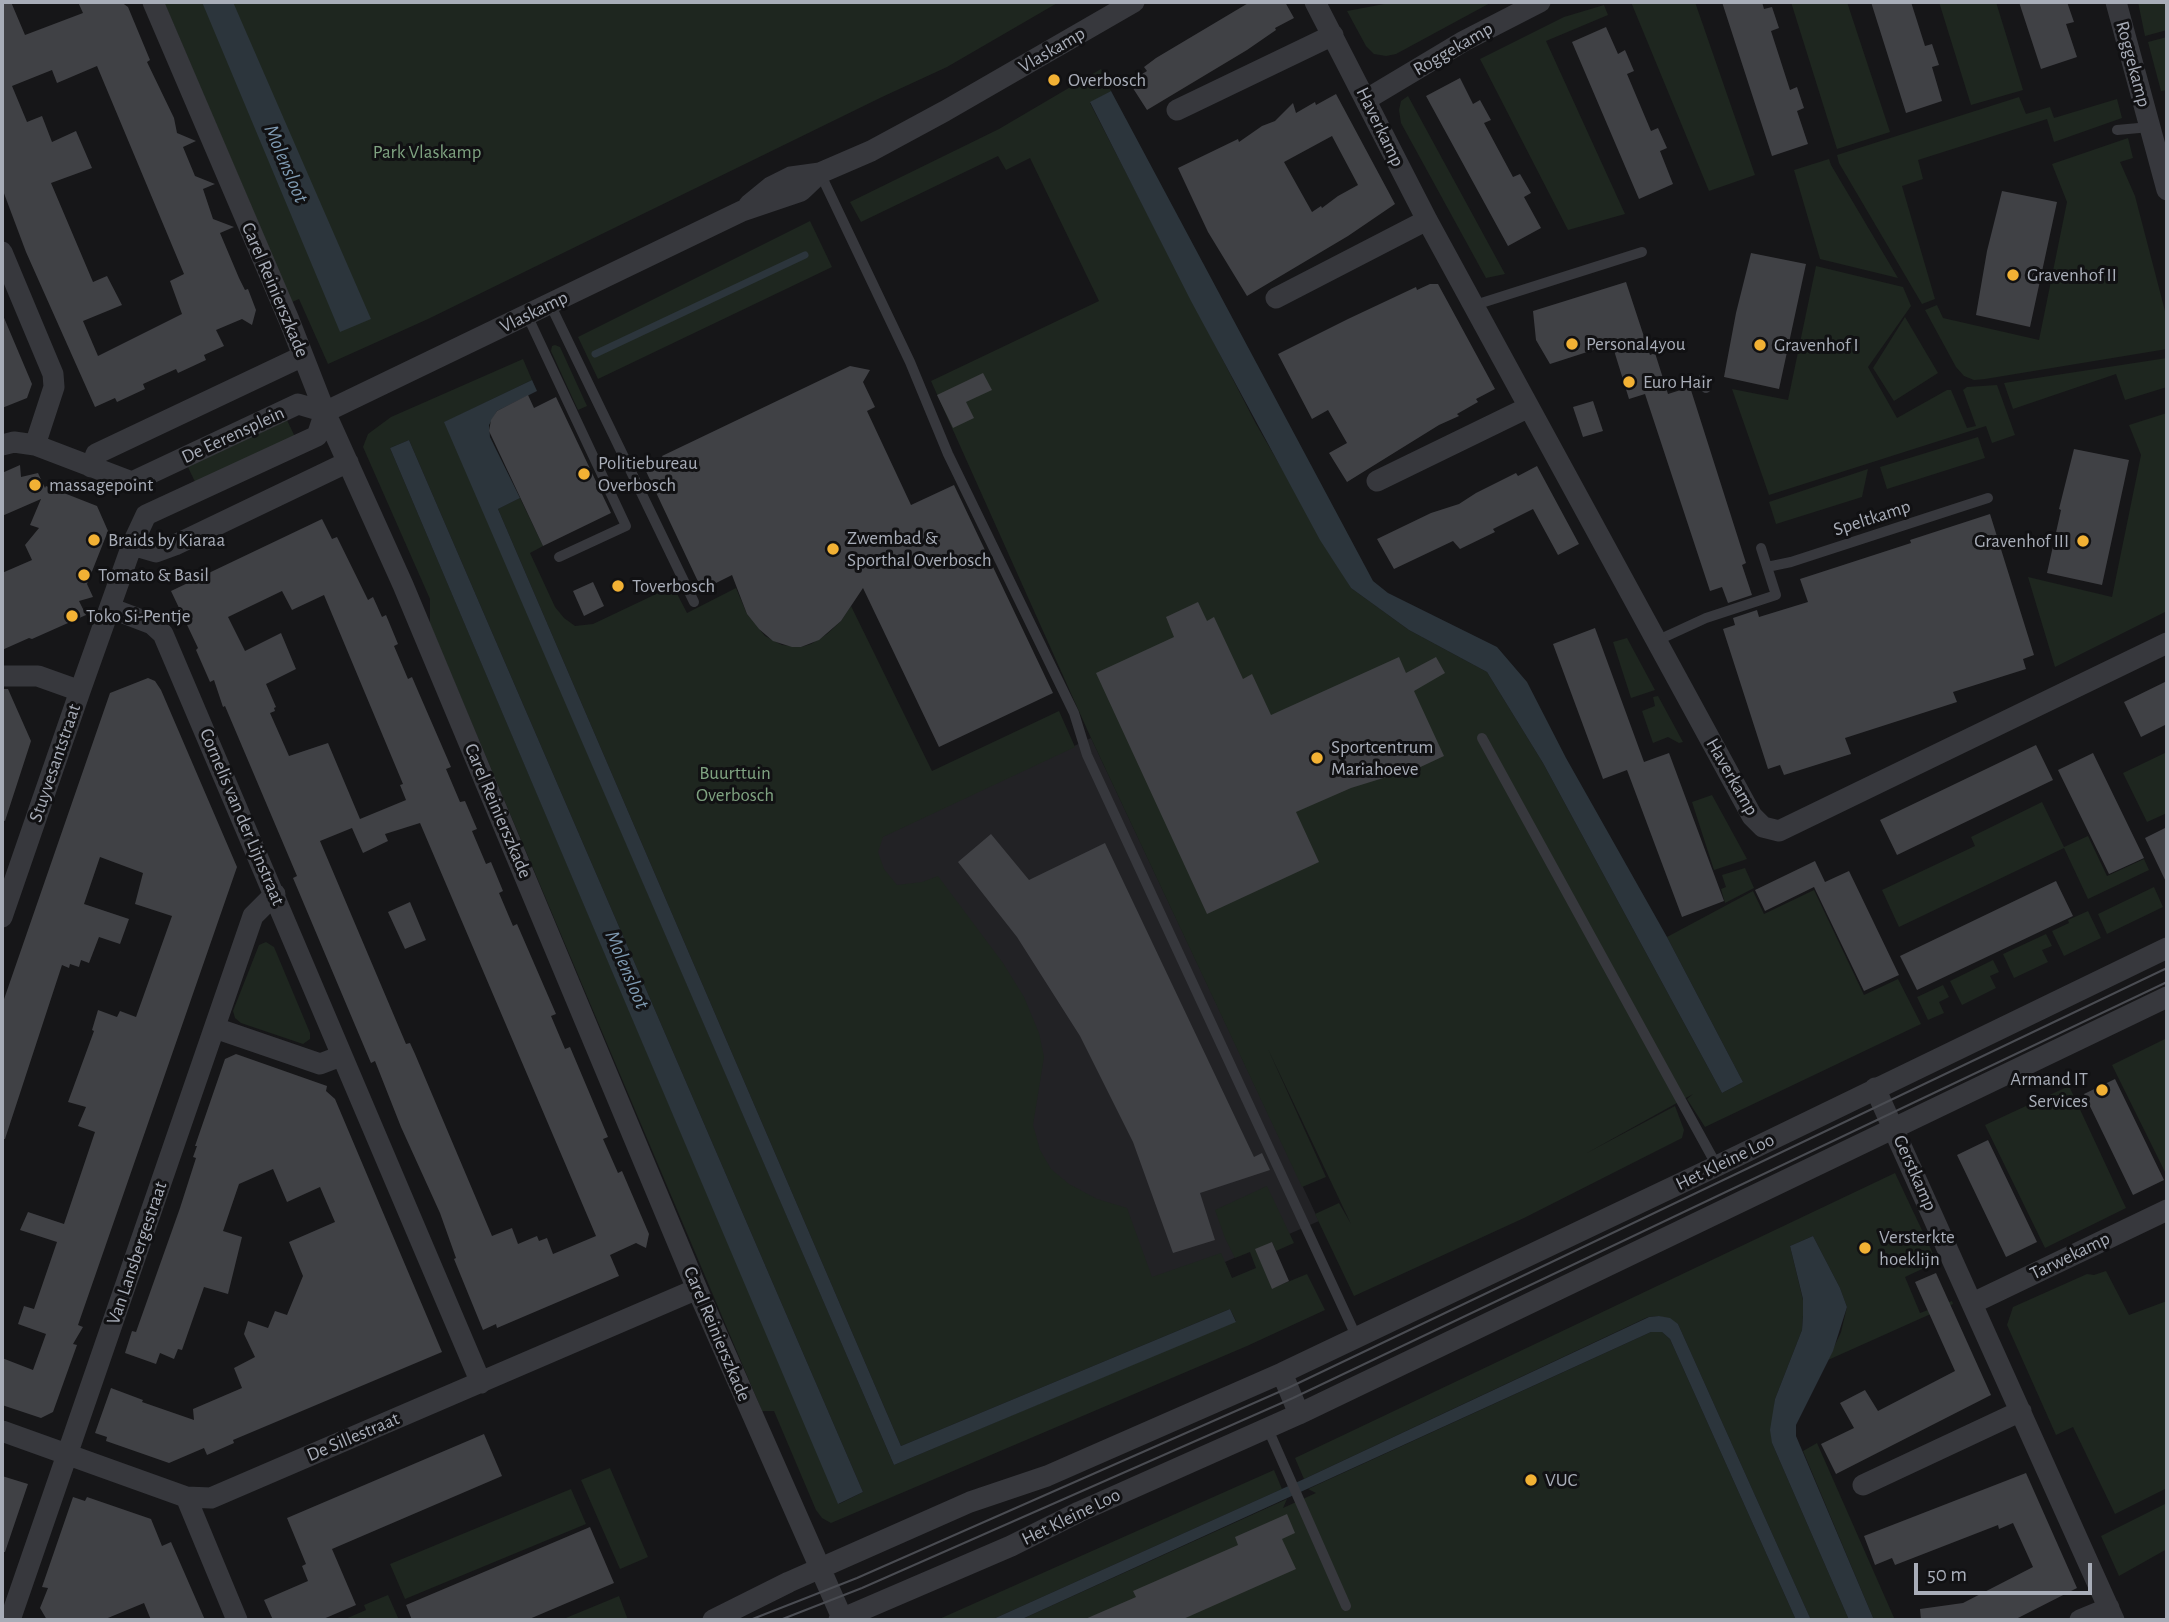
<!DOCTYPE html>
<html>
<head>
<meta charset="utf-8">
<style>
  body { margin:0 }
  #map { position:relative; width:2169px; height:1622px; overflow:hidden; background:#161618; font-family:"Alegreya Sans",sans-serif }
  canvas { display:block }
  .frame { position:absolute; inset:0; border:4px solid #a8adb8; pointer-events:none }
  .scale { position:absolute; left:1914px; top:1563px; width:178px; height:32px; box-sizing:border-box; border:4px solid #a8adb8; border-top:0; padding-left:9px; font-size:21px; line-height:24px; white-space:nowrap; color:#a8adb8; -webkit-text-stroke:5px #111113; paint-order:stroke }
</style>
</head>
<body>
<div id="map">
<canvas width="2169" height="1622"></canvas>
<div class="frame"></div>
<div class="scale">50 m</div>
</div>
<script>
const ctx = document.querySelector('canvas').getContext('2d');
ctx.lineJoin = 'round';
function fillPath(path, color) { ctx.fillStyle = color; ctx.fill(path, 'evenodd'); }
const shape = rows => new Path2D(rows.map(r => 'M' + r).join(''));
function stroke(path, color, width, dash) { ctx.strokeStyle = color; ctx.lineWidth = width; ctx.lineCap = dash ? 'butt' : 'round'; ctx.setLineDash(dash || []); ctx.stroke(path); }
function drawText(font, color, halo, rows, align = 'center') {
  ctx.font = font + ' "Alegreya Sans",sans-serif'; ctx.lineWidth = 6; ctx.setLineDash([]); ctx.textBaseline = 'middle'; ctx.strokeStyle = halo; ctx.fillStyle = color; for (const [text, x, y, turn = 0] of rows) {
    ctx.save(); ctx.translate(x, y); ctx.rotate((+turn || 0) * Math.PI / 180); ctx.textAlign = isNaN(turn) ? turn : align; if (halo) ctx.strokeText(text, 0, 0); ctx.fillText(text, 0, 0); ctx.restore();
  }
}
fillPath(shape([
  [1091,738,1319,1221,1225,1262,1232,1279,931,1407,716,915]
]), '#222225');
fillPath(shape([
  [164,2,1059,2,947,67,882,97,428,319,328,364,299,299,292,302],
  [1395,2,1492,2,1396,54,1386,56,1374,54,1366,46,1347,11],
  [1631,2,1695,2,1755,175,1709,191],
  [1791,2,1847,2,1890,132,1837,149],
  [1939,2,1996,2,2023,90,1971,105],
  [2138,2,2167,2,2167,30,2145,36],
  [1604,5,1608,15,1546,41,1625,214,1568,230,1480,59,1564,17],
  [2167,37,2167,90,2161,91,2148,42],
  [1101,69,1111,91,1090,103,1256,424,1351,588,1409,630,1487,672,1543,763,1722,1093,1743,1082,1667,937,1753,891,1764,914,1814,890,1864,995,1898,979,1921,1024,1705,1127,1687,1099,1693,1094,1585,1154,1675,1106,1684,1130,1682,1138,1524,1218,1354,1296,1315,1214,1339,1203,1351,1224,1268,1049,1326,1177,1302,1187,1091,738,931,381,1099,301,1030,158,1006,170,998,156,861,222,850,202,999,129],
  [1408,96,1505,274,1486,278,1401,123,1399,110,1401,101],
  [2019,97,2026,114,2050,107,2054,118,2117,99,2122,118,2054,142,2047,119,1918,160,1923,179,1902,186,1935,299,1922,304,1839,163,1837,155],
  [2128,138,2133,158,2120,162,2135,196,2165,311,2167,311,2167,349,1985,379,1974,380,1964,376,1956,367,1925,310,1937,305,1943,318,2039,340,2067,202,2052,164],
  [1829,159,1831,165,1898,278,1820,259,1794,170],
  [810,221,832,267,598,379,578,337],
  [1816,266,1903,287,1911,306,1868,367,1897,418,1947,390,1951,390,1967,428,1976,426,1963,390,1967,387,1997,385,2015,435,1992,443,1986,426,1769,495,1732,389,1788,400],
  [1905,317,1938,373,1894,401,1873,368],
  [555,345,560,347,587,406,578,410,551,351,552,346],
  [2167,358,2167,387,2125,400,2116,374,2013,409,2004,383],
  [523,359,532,380,445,422,894,1465,1236,1321,1230,1309,901,1446,498,509,520,498,543,546,530,553,555,607,564,618,575,626,593,624,673,586,687,613,736,588,747,614,765,636,782,645,801,647,811,644,827,634,841,621,851,606,932,771,1059,711,1075,747,883,837,878,852,884,869,897,885,922,882,938,876,1003,963,1024,997,1039,1033,1044,1057,1033,1125,1040,1150,1051,1169,1069,1184,1097,1199,1127,1208,1152,1277,1221,1253,1232,1278,1256,1268,1250,1252,1235,1258,1225,1238,1215,1210,1267,1186,1294,1243,1276,1251,1272,1242,1273,1288,1307,1274,1325,1310,1247,1346,831,1523,822,1518,816,1510,774,1411,762,1411,430,624,430,599,363,447,368,434,391,417],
  [409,440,863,1492,839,1504,390,448],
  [2167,413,2167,611,2055,667,2028,577,2112,597,2141,455,2129,425],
  [286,418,295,437,196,484,187,465],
  [1978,437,1985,458,1887,489,1880,467],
  [1868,469,1862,497,1776,524,1769,502],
  [1627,638,1655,690,1631,698,1613,642],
  [1658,696,1683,742,1679,743,1668,737,1653,743,1642,711,1655,706,1653,697],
  [2167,752,2167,813,2147,822,2123,773],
  [1712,795,1747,859,1714,870,1692,802],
  [2042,802,2064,847,2088,836,2107,876,2144,859,2149,870,2088,899,2064,848,1899,927,1882,890,1975,846,1971,837],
  [1745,868,1754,888,1725,903,1721,889,1726,887,1722,875],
  [2154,887,2163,907,2107,934,2098,914],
  [2088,911,2101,938,2064,956,2052,931,2069,923,2068,920],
  [2046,934,2052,946,2042,950,2048,962,2014,978,2003,954],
  [266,942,274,947,310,1033,310,1039,303,1044,241,1023,235,1018,233,1011,259,945],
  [1993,960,1999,972,1990,976,1996,988,1962,1005,1950,981],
  [1943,985,1949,997,1939,1002,1944,1013,1928,1020,1917,997],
  [2167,1038,2167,1176,2112,1065],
  [2069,1086,2126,1208,2045,1248,1985,1125],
  [1895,1173,1937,1262,1905,1277,1920,1313,1952,1301,1953,1304,1828,1360,1841,1332,1847,1307,1840,1288,1813,1236,1790,1246,1803,1300,1803,1316,1802,1330,1775,1399,1772,1443,1849,1620,1811,1620,1678,1324,1659,1316,1648,1317,1304,1479,1295,1458],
  [2106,1271,2129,1315,2167,1301,2167,1488,2115,1514,2073,1427,2056,1435,2007,1325,2013,1307,2087,1274,2094,1275],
  [1651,1332,1662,1332,1670,1339,1796,1620,1020,1620,1287,1499,1283,1508,1316,1493,1308,1489],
  [1817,1443,1895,1620,1874,1620,1803,1451],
  [610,1468,648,1557,620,1569,581,1480],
  [1274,1470,1282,1489,991,1620,937,1620],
  [571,1489,586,1524,405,1599,390,1564],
  [2167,1503,2167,1549,2119,1576,2101,1536],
  [388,1595,399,1620,343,1620,366,1610,364,1605],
  [619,1596,628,1620,561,1620]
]), '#1e261f');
fillPath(shape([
  [202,2,233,2,371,319,340,332],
  [1111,91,1373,581,1388,593,1497,647,1527,682,1566,758,1667,937,1743,1082,1722,1093,1543,763,1487,672,1409,630,1351,588,1320,540,1191,301,1090,102],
  [532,380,537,391,497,411,489,425,490,437,520,498,498,509,901,1446,1230,1309,1236,1322,894,1465,444,422],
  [409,440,863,1492,838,1504,390,448],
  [1813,1236,1840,1288,1847,1307,1833,1351,1796,1425,1796,1436,1874,1620,1849,1620,1772,1443,1770,1430,1775,1399,1802,1330,1803,1316,1803,1299,1790,1246],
  [1659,1316,1670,1318,1678,1324,1811,1620,1796,1620,1670,1339,1662,1332,1651,1332,1020,1620,991,1620,1304,1479,1649,1317]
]), '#2c353c');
stroke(shape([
  [595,354,805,255]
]), '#2c353c', 7);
fillPath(shape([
  [2,2,11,2,25,35,83,13,78,2,121,2,128,7,150,60,147,62,174,118,177,133,196,141,183,147,195,176,215,184,203,189,213,219,234,227,220,233,239,278,245,290,248,289,256,310,252,325,242,319,216,330,224,346,204,355,206,360,178,373,176,369,143,384,145,389,117,402,115,398,95,407,26,252,2,188],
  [97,66,184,274,170,281,182,314,98,356,83,321,122,305,107,276,93,282,51,183,92,168,76,131,52,142,42,116,27,122,12,86,52,70,57,83],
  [1250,2,1285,2,1294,18,1275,28,1276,30,1247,50,1147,110,1129,82,1147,71,1144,67,1156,58],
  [1722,2,1762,2,1764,9,1772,7,1779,28,1771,31,1790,90,1797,87,1804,108,1797,111,1808,144,1772,156],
  [1871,2,1911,2,1925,46,1932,44,1939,65,1932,67,1942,101,1906,113],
  [2019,2,2067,2,2074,22,2066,24,2077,57,2041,69],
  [1606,27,1618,54,1625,50,1634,71,1627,74,1651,131,1658,128,1667,148,1660,151,1673,184,1639,199,1572,42],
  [1460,78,1473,104,1480,100,1491,120,1484,123,1513,177,1520,174,1531,193,1524,197,1541,228,1508,246,1426,96],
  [1336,94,1395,204,1348,236,1247,296,1208,232,1178,168,1238,139,1239,142,1262,126,1275,121,1293,103,1296,113,1315,102,1316,105],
  [1332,136,1358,185,1338,196,1322,208,1321,206,1312,212,1284,162],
  [2002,191,2057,202,2030,327,1976,315,1987,251],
  [1751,253,1806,264,1779,389,1724,377,1736,313],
  [1626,282,1650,355,1655,353,1668,394,1690,387,1746,563,1742,565,1752,595,1728,603,1722,587,1710,591,1645,394,1629,399,1612,344,1550,364,1536,340,1533,311],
  [1430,284,1438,284,1495,389,1476,399,1478,402,1457,414,1459,416,1439,425,1347,482,1329,453,1347,443,1328,410,1312,419,1278,354,1348,319,1416,287,1417,290],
  [2,313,32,384,27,398,2,408],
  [850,366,870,370,863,382,875,407,867,411,911,505,954,485,1053,693,939,747,863,588,841,621,819,640,801,647,792,647,773,641,759,629,747,614,732,575,702,590,644,467,663,458,662,456],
  [983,373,992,390,966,402,974,418,953,428,937,395],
  [528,395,534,408,556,397,611,513,543,546,489,431,491,420,497,411],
  [1593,401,1603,431,1583,437,1573,407],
  [2074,449,2129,460,2102,585,2047,573,2061,510,2059,509],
  [20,465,21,477,38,473,45,488,46,486,97,506,108,531,87,584,93,597,79,601,86,615,32,639,29,638,2,650,2,573,32,560,25,545,39,528,30,525,41,499,2,516,2,473],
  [1537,466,1579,544,1558,555,1533,509,1493,529,1495,532,1460,549,1453,541,1394,569,1377,539,1431,513,1459,504,1476,493,1516,473,1518,476],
  [1990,514,2034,655,2023,659,2026,669,1953,692,1957,702,1845,738,1851,754,1784,775,1780,765,1768,769,1723,629,1735,625,1733,618,1757,610,1759,617,1808,602,1800,579,1911,543,1910,540],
  [322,519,332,539,337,537,368,600,373,597,382,617,386,615,398,644,394,646,408,679,412,677,418,691,451,767,446,769,460,802,465,801,477,829,472,831,486,864,491,862,503,891,499,893,513,926,517,924,556,1014,551,1016,565,1049,570,1047,608,1137,603,1139,618,1173,622,1171,649,1234,646,1248,636,1243,610,1255,619,1276,497,1328,496,1324,483,1330,454,1259,456,1258,440,1213,401,1127,375,1061,371,1063,293,878,297,876,225,706,223,707,214,680,210,682,196,650,198,648,171,591],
  [282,591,292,610,324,595,403,784,400,785,406,800,360,819,328,743,289,756,270,713,275,711,274,708,276,707,266,684,296,669,281,633,245,651,228,617],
  [420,823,596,1236,553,1254,547,1238,539,1241,537,1236,518,1244,512,1228,492,1236,415,1054,410,1043,406,1044,320,841,352,828,363,853,388,841,385,834],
  [593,582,604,606,584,616,573,591],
  [1198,602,1207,621,1214,617,1243,679,1252,674,1271,715,1399,657,1406,673,1436,657,1445,673,1414,691,1444,756,1397,778,1393,775,1351,788,1296,812,1319,862,1207,914,1096,673,1174,637,1166,617],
  [1595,628,1644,762,1669,753,1724,901,1682,917,1627,770,1603,779,1553,644],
  [148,678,155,681,161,690,237,867,78,1325,83,1327,73,1344,77,1345,53,1412,41,1418,2,1405,2,1358,33,1370,46,1334,18,1324,24,1306,34,1309,57,1242,20,1230,28,1212,64,1224,95,1132,78,1126,86,1107,68,1102,94,1031,92,1030,98,1010,117,1017,120,1011,136,1017,172,916,135,904,143,873,100,857,84,904,129,919,120,944,99,937,89,963,81,960,79,967,70,964,69,968,62,965,5,1139,2,1139,2,1005,110,693],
  [2167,681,2167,724,2141,737,2124,702],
  [2,689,8,689,31,741,5,821,2,820],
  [2036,745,2053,780,1897,855,1880,820],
  [2093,753,2144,858,2109,874,2058,770],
  [2167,827,2167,884,2145,838],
  [991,834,1029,880,1105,843,1254,1157,1262,1153,1270,1170,1200,1193,1215,1240,1173,1253,1133,1142,1080,1036,1017,937,958,862],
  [1815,861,1825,882,1849,871,1899,975,1864,991,1814,887,1765,911,1755,890],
  [2056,881,2073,916,1917,990,1900,956],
  [410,902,426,940,405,949,388,912],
  [236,1054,327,1086,326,1091,335,1099,442,1352,233,1440,234,1443,207,1455,204,1448,169,1463,106,1441,107,1437,95,1433,111,1388,143,1400,142,1402,194,1420,193,1409,242,1388,234,1368,255,1357,244,1334,248,1321,268,1328,275,1311,287,1315,303,1276,289,1242,335,1222,320,1187,287,1202,273,1169,239,1184,223,1231,242,1237,228,1294,204,1287,182,1350,178,1349,174,1359,160,1353,156,1364,125,1353,132,1331,136,1332,180,1208,196,1158,193,1157,197,1146,195,1146,225,1059],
  [2115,1079,2164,1180,2133,1195,2084,1094],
  [1988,1140,2037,1242,2006,1257,1957,1155],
  [1272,1242,1289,1281,1272,1289,1255,1249],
  [1936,1273,1991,1395,1836,1474,1821,1444,1854,1428,1840,1403,1865,1390,1878,1411,1955,1371,1915,1282],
  [484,1434,502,1476,332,1549,356,1605,321,1620,273,1620,264,1600,308,1581,302,1566,306,1564,287,1518],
  [2026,1473,2077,1588,2014,1620,1921,1620,1920,1609,1963,1603,2033,1567,2013,1523,1999,1529,1998,1525,1895,1565,1892,1558,1875,1565,1864,1536],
  [2,1476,28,1484,5,1552,2,1552],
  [73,1497,85,1501,87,1497,151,1519,162,1546,171,1542,205,1620,151,1620,144,1603,103,1620,47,1620,40,1608,48,1588,42,1587],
  [1287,1514,1295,1533,1282,1539,1296,1569,1181,1620,1083,1620,1136,1597,1133,1591,1238,1545,1235,1537],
  [590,1527,614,1583,527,1620,412,1620,406,1605]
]), '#404145');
stroke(shape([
  [2117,130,2150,127],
  [820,173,910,362,948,454,1074,713,1087,755,1357,1338],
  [550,304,694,602],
  [1475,305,1642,252],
  [527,315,626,526,559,557],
  [1703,379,1706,388],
  [1767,567,1791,562,1988,498],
  [1656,641,1706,618,1776,595,1761,548],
  [1482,738,1717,1166],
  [1268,1429,1346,1606]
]), '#37383d', 10);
stroke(shape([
  [153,2,289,320,325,412,403,585,697,1289,843,1620],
  [1315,2,1427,220,1752,816,1763,827,1779,831,2167,643],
  [2116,2,2167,190],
  [1367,99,1464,41,1540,2],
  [1177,110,1333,35],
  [749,205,771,187,791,177,820,173,871,151,945,111,1134,2],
  [2,252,53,374,54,387,35,445],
  [1276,298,1427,220],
  [325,412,742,211,801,191,820,173],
  [2,445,14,442,35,445,132,482],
  [91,467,96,454,303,356],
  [1377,481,1529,407],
  [132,482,298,404,325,412],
  [132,545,156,552,175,545,348,462],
  [110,608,152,624,163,634,481,1383],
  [2,676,38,676,80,691],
  [2,917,80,691,132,545,146,515,317,436,325,412],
  [215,1028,320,1064,341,1056],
  [1875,1088,2114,1620],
  [1973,1303,2167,1210],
  [1282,1373,1299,1414],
  [2,1431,186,1497,211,1498,697,1289],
  [1863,1485,2021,1411],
  [186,1497,237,1620],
  [10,1620,253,916,275,894],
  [713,1620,789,1582,970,1502,1047,1476,1282,1373,1717,1166,2167,948],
  [839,1620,1011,1546,1079,1512,1299,1414,2167,997],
  [2080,1620,2109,1608]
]), '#37383d', 21);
stroke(shape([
  [750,1620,857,1578,1288,1388,2167,968],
  [780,1620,862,1588,1293,1398,2167,982]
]), '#4a4c52', 2);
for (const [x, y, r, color] of [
  [1054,80,7,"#f2b134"],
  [2013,275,7,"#f2b134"],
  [1572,344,7,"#f2b134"],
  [1760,345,7,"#f2b134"],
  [1629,382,7,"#f2b134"],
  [584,474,7,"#f2b134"],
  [35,485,7,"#f2b134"],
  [94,540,7,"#f2b134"],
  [2083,541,7,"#f2b134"],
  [833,549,7,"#f2b134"],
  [84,575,7,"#f2b134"],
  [618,586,7,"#f2b134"],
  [72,616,7,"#f2b134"],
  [1317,758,7,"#f2b134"],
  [2102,1090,7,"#f2b134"],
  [1865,1248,7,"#f2b134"],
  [1531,1480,7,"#f2b134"]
]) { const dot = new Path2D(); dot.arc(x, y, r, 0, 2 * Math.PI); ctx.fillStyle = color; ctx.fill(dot); stroke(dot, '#111113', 2.5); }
drawText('19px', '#a8adb8', '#111113', [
  ["Roggekamp",1453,49,-30],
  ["Vlaskamp",1052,50,-30],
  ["Roggekamp",2133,64,75],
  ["Haverkamp",1380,127,64],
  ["Carel Reinierszkade",275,290,67],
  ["Vlaskamp",534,312,-26],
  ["De Eerensplein",233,435,-25],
  ["Speltkamp",1872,518,-18],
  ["Stuyvesantstraat",55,763,-71],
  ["Haverkamp",1732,777,60],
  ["Carel Reinierszkade",498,811,67],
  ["Cornelis van der Lijnstraat",242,817,67],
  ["Het Kleine Loo",1725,1162,-26],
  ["Gerstkamp",1915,1173,66],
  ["Van Lansbergestraat",137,1253,-71],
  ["Tarwekamp",2070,1256,-26],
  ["Carel Reinierszkade",717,1334,67],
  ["De Sillestraat",353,1437,-23],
  ["Het Kleine Loo",1071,1517,-26]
]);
drawText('19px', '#a8adb8', '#111113', [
  ["Overbosch",1068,80],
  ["Gravenhof II",2027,275],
  ["Personal4you",1586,344],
  ["Gravenhof I",1774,345],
  ["Euro Hair",1643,382],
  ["Politiebureau",598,463],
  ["Overbosch",598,485],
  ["massagepoint",49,485],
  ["Zwembad &",847,538],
  ["Sporthal Overbosch",847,560],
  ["Braids by Kiaraa",108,540],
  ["Gravenhof III",2069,541,"right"],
  ["Tomato & Basil",98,575],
  ["Toverbosch",632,586],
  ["Toko Si-Pentje",86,616],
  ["Sportcentrum",1331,747],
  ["Mariahoeve",1331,769],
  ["Armand IT",2088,1079,"right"],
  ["Services",2088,1101,"right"],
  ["Versterkte",1879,1237],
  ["hoeklijn",1879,1259],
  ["VUC",1545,1480]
], 'left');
drawText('19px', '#7fa381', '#111113', [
  ["Park Vlaskamp",427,152],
  ["Buurttuin",735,773],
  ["Overbosch",735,795]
]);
drawText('italic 21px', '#7f9bb3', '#111113', [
  ["Molensloot",286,164,67],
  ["Molensloot",627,970,67]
]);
</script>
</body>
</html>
